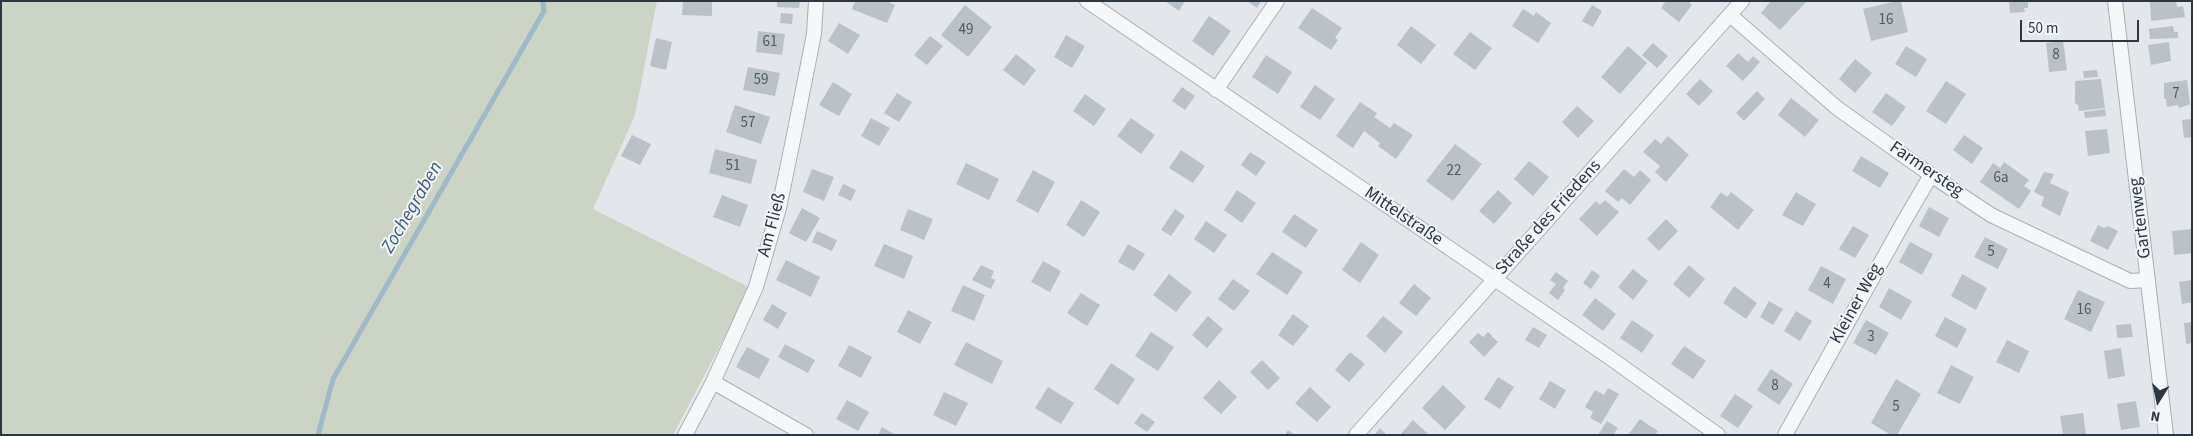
<!DOCTYPE html>
<html>
<head>
<meta charset="utf-8">
<style>
  body { margin:0 }
  #map { position:relative; width:2193px; height:436px; overflow:hidden; background:#e3e7eb; font-family:"Source Sans 3",sans-serif }
  canvas { display:block }
  .frame { position:absolute; inset:0; border:2px solid #2b3742; pointer-events:none }
  .north { position:absolute; left:2133px; top:376px; width:50px; height:50px; -webkit-text-stroke:4px #f3f6f8; paint-order:stroke; rotate:190deg; font-size:14px; font-weight:700; line-height:20px; text-align:center; color:#2b3742 }
  .north::after { content:''; display:block; margin:auto; width:18px; height:22px; background:#2b3742; clip-path:polygon(50% 0,100% 100%,50% 72%,0 100%) }
  .scale { position:absolute; left:2020px; top:20px; width:119px; height:22px; box-sizing:border-box; border:2px solid #2b3742; border-top:0; padding-left:6px; font-size:15px; line-height:18px; white-space:nowrap; color:#2b3742; -webkit-text-stroke:4px #f3f6f8; paint-order:stroke }
</style>
</head>
<body>
<div id="map">
<canvas width="2193" height="436"></canvas>
<div class="frame"></div>
<div class="north">N</div>
<div class="scale">50 m</div>
</div>
<script>
const ctx = document.querySelector('canvas').getContext('2d');
ctx.lineJoin = 'round';
function fillPath(path, color) { ctx.fillStyle = color; ctx.fill(path, 'evenodd'); }
const shape = rows => new Path2D(rows.map(r => 'M' + r).join(''));
function stroke(path, color, width, dash) { ctx.strokeStyle = color; ctx.lineWidth = width; ctx.lineCap = dash ? 'butt' : 'round'; ctx.setLineDash(dash || []); ctx.stroke(path); }
function drawText(font, color, halo, rows, align = 'center') {
  ctx.font = font + ' "Source Sans 3",sans-serif'; ctx.lineWidth = 4; ctx.setLineDash([]); ctx.textBaseline = 'middle'; ctx.strokeStyle = halo; ctx.fillStyle = color; for (const [text, x, y, turn = 0] of rows) {
    ctx.save(); ctx.translate(x, y); ctx.rotate((+turn || 0) * Math.PI / 180); ctx.textAlign = isNaN(turn) ? turn : align; if (halo) ctx.strokeText(text, 0, 0); ctx.fillText(text, 0, 0); ctx.restore();
  }
}
fillPath(shape([
  [1,1,657,1,635,115,593,209,749,287,736,315,673,435,1,435]
]), '#cbd4c5');
stroke(shape([
  [318,435,333,379,544,11,543,1]
]), '#a0b9c9', 5);
fillPath(shape([
  [683,1,712,1,712,16,682,15],
  [777,1,800,1,799,8,777,7],
  [855,1,886,1,895,5,887,23,852,9],
  [1165,1,1185,1,1179,11],
  [1247,1,1261,1,1257,8],
  [1666,1,1688,1,1692,5,1679,22,1661,8],
  [1771,1,1807,1,1780,30,1761,13],
  [1897,1,1901,1,1908,32,1871,41,1863,9],
  [2009,1,2028,1,2028,8,2024,8,2025,12,2010,13],
  [2150,1,2176,1,2177,7,2183,6,2185,17,2151,21],
  [965,5,992,27,968,57,941,35],
  [1592,5,1602,11,1593,27,1582,21],
  [1312,8,1342,28,1335,38,1338,40,1331,50,1298,28],
  [1523,9,1534,16,1536,12,1551,23,1538,43,1512,26],
  [781,13,793,14,792,24,780,23],
  [1209,16,1231,31,1213,56,1192,41],
  [839,23,860,35,848,54,828,41],
  [1411,26,1436,45,1421,64,1397,45],
  [2173,26,2174,32,2178,32,2178,38,2150,39,2149,29],
  [758,31,785,34,782,55,756,52],
  [1470,32,1492,48,1475,70,1453,54],
  [1066,35,1085,46,1072,68,1054,57],
  [930,36,943,46,927,65,914,55],
  [656,38,672,42,666,70,650,66],
  [2063,41,2067,70,2049,72,2046,43],
  [2169,42,2171,61,2151,65,2148,45],
  [1653,43,1668,56,1657,68,1642,55],
  [1628,46,1647,63,1620,94,1601,77],
  [1906,46,1927,59,1916,77,1895,64],
  [1738,53,1748,62,1753,56,1760,62,1743,81,1726,66],
  [1016,54,1036,70,1024,86,1003,70],
  [1266,55,1292,72,1278,94,1252,77],
  [1855,59,1872,73,1855,93,1839,79],
  [748,67,780,73,775,96,743,90],
  [2097,70,2098,77,2084,78,2083,71],
  [1700,79,1713,91,1699,106,1686,94],
  [2101,79,2105,108,2079,111,2078,105,2075,103,2075,81],
  [2187,80,2190,104,2180,108,2177,105,2167,107,2166,99,2164,99,2164,83],
  [1946,81,1966,94,1946,124,1926,111],
  [833,82,852,94,839,116,819,105],
  [1315,85,1335,99,1320,120,1300,107],
  [1182,87,1195,96,1185,110,1172,101],
  [1757,91,1765,99,1744,121,1736,113],
  [897,93,912,102,899,122,884,113],
  [1886,93,1906,107,1892,126,1872,112],
  [1085,94,1106,109,1094,126,1073,111],
  [1791,98,1819,120,1805,137,1778,115],
  [1360,102,1377,113,1374,117,1390,128,1394,123,1413,135,1396,159,1378,146,1380,143,1364,131,1353,148,1336,136],
  [735,105,770,117,761,144,726,132],
  [1577,106,1594,121,1578,138,1562,122],
  [2105,109,2106,116,2085,118,2084,112],
  [871,118,890,128,879,146,861,136],
  [1131,118,1155,135,1141,154,1117,136],
  [2192,119,2192,137,2184,138,2182,120],
  [2107,129,2110,153,2088,156,2085,131],
  [632,135,651,144,640,165,621,156],
  [1964,135,1983,148,1972,164,1953,150],
  [1668,136,1689,155,1666,182,1655,172,1660,166,1643,152,1655,139,1661,144],
  [1455,144,1482,164,1453,201,1426,181],
  [715,149,757,160,751,184,709,173],
  [1181,150,1205,166,1193,183,1169,168],
  [1250,152,1266,162,1256,176,1241,165],
  [1861,156,1889,173,1880,188,1852,171],
  [1529,161,1549,177,1533,196,1514,179],
  [2004,162,2029,180,2024,186,2031,191,2019,209,1980,182,1993,163,2000,168],
  [966,163,999,179,989,200,956,184],
  [812,169,834,177,824,201,803,192],
  [1624,169,1634,177,1640,170,1651,180,1630,205,1622,198,1618,202,1605,191],
  [1033,170,1055,182,1038,213,1016,201],
  [2044,172,2054,174,2050,183,2069,192,2060,216,2041,206,2044,197,2034,192],
  [843,184,856,190,851,201,838,195],
  [1237,190,1256,203,1242,223,1224,210],
  [1498,190,1512,203,1494,224,1479,211],
  [1721,192,1727,197,1731,192,1754,210,1738,230,1710,207],
  [1796,192,1816,204,1803,226,1782,215],
  [722,195,748,205,740,227,713,217],
  [1081,200,1100,212,1084,237,1066,225],
  [1605,200,1619,212,1597,236,1579,219,1596,201,1600,205],
  [1929,207,1949,218,1939,237,1919,226],
  [802,208,820,218,806,242,789,233],
  [908,209,933,219,924,240,900,230],
  [1175,209,1185,216,1171,236,1161,230],
  [1294,214,1318,230,1306,248,1282,232],
  [1666,219,1678,231,1659,251,1647,239],
  [1206,221,1227,235,1214,253,1194,239],
  [2098,225,2104,228,2108,226,2118,231,2108,250,2090,241],
  [1853,226,1869,235,1855,258,1839,249],
  [2192,229,2192,253,2174,255,2172,231],
  [817,231,837,240,832,251,812,242],
  [1985,237,2008,249,1998,269,1974,257],
  [1361,242,1379,255,1360,283,1342,270],
  [1910,242,1933,254,1922,275,1899,262],
  [884,244,913,256,904,279,874,266],
  [1128,244,1145,254,1134,271,1118,262],
  [1272,252,1303,272,1287,295,1256,274],
  [786,260,820,277,811,297,776,280],
  [1043,261,1061,271,1050,292,1031,282],
  [981,265,994,271,991,278,995,280,991,289,972,280],
  [1689,265,1705,279,1689,298,1673,284],
  [1821,266,1846,279,1833,304,1808,290],
  [1633,269,1648,281,1633,300,1618,287],
  [1592,270,1600,276,1591,289,1583,283],
  [1556,272,1568,281,1563,288,1565,290,1558,300,1549,293,1556,284,1550,280],
  [1169,274,1192,292,1176,312,1153,295],
  [1962,274,1987,288,1976,310,1951,296],
  [1233,279,1250,291,1234,311,1218,299],
  [2192,280,2192,302,2182,304,2179,282],
  [1414,284,1431,298,1416,316,1399,303],
  [963,285,985,295,974,321,951,311],
  [1734,286,1757,303,1746,319,1723,303],
  [1889,288,1912,301,1901,320,1879,307],
  [2078,290,2105,302,2091,332,2064,319],
  [1081,293,1100,305,1087,326,1067,313],
  [1595,298,1616,314,1603,331,1582,315],
  [1769,301,1783,309,1773,325,1760,317],
  [772,304,787,313,778,329,763,320],
  [908,310,932,322,920,344,897,332],
  [1796,311,1812,321,1800,341,1784,331],
  [1293,314,1309,326,1293,346,1278,335],
  [1208,316,1223,329,1207,348,1192,335],
  [1383,316,1403,332,1385,353,1366,336],
  [1945,317,1967,329,1957,348,1935,336],
  [1632,320,1654,335,1642,353,1620,338],
  [1866,320,1889,333,1876,355,1853,343],
  [2192,322,2192,343,2186,344,2184,323],
  [2131,324,2133,337,2117,338,2116,325],
  [1533,327,1547,335,1539,348,1525,340],
  [1151,332,1174,347,1158,371,1135,356],
  [1488,332,1498,342,1484,357,1469,342,1478,333,1483,337],
  [2007,340,2029,351,2019,373,1996,362],
  [966,342,1003,361,992,384,954,365],
  [785,344,815,360,808,373,778,357],
  [849,345,872,357,861,378,838,366],
  [1684,346,1706,361,1693,379,1671,364],
  [747,347,770,359,759,379,736,367],
  [2121,348,2125,376,2108,379,2104,351],
  [1350,352,1365,364,1349,382,1335,370],
  [1262,360,1280,378,1268,390,1250,372],
  [1111,363,1135,379,1118,405,1094,389],
  [1951,365,1974,377,1960,404,1937,393],
  [1771,369,1793,384,1779,405,1757,390],
  [1498,377,1514,387,1500,409,1484,399],
  [1896,379,1921,394,1897,435,1891,435,1871,423],
  [1219,380,1237,397,1221,414,1203,398],
  [1550,381,1566,390,1555,409,1539,399],
  [1443,385,1466,407,1445,430,1422,408],
  [1048,387,1074,403,1061,424,1035,408],
  [1310,387,1331,407,1317,422,1295,403],
  [1608,388,1619,394,1601,424,1590,418,1593,412,1585,407,1595,390,1604,395],
  [944,392,968,403,956,426,933,415],
  [1735,394,1753,406,1738,428,1720,416],
  [847,400,869,412,858,431,836,419],
  [2136,401,2140,427,2121,430,2117,404],
  [1142,413,1155,422,1147,432,1134,423],
  [2083,413,2086,434,2063,435,2060,416],
  [1640,419,1658,431,1655,435,1628,435],
  [1413,420,1429,435,1400,435],
  [1607,421,1618,428,1613,435,1598,435],
  [882,427,896,435,878,435],
  [1380,428,1387,435,1375,434],
  [1288,430,1295,435,1285,435]
]), '#bac1c7');
const street = shape([
  [1087,1,1606,355,1718,435],
  [2115,1,2166,435],
  [1730,15,1837,108,1931,175,1991,215,2130,281,2148,280],
  [1216,90,1277,1],
  [713,382,806,435],
  [685,435,713,382,756,287,779,208,793,140,814,34,816,1],
  [1356,435,1742,1],
  [1785,435,1903,223,1931,175]
]);
stroke(street, '#a8afb5', 16);
stroke(street, '#f6f7f9', 14);
drawText('15px', '#4f5a63', null, [
  ["16",1886,21],
  ["49",966,31],
  ["61",770,43],
  ["8",2056,56],
  ["59",761,81],
  ["7",2176,95],
  ["57",748,124],
  ["51",733,167],
  ["22",1454,172],
  ["6a",2001,179],
  ["5",1991,253],
  ["4",1827,285],
  ["16",2084,311],
  ["3",1871,338],
  ["8",1775,387],
  ["5",1896,408]
]);
drawText('18px', '#2b3742', '#f3f6f8', [
  ["Farmersteg",1926,170,34],
  ["Mittelstraße",1403,217,34],
  ["Straße des Friedens",1549,218,-48],
  ["Gartenweg",2141,218,-97],
  ["Am Fließ",773,225,-75],
  ["Kleiner Weg",1857,304,-61]
]);
drawText('italic 19px', '#375b75', '#f3f6f8', [
  ["Zochegraben",413,208,-60]
]);
</script>
</body>
</html>
